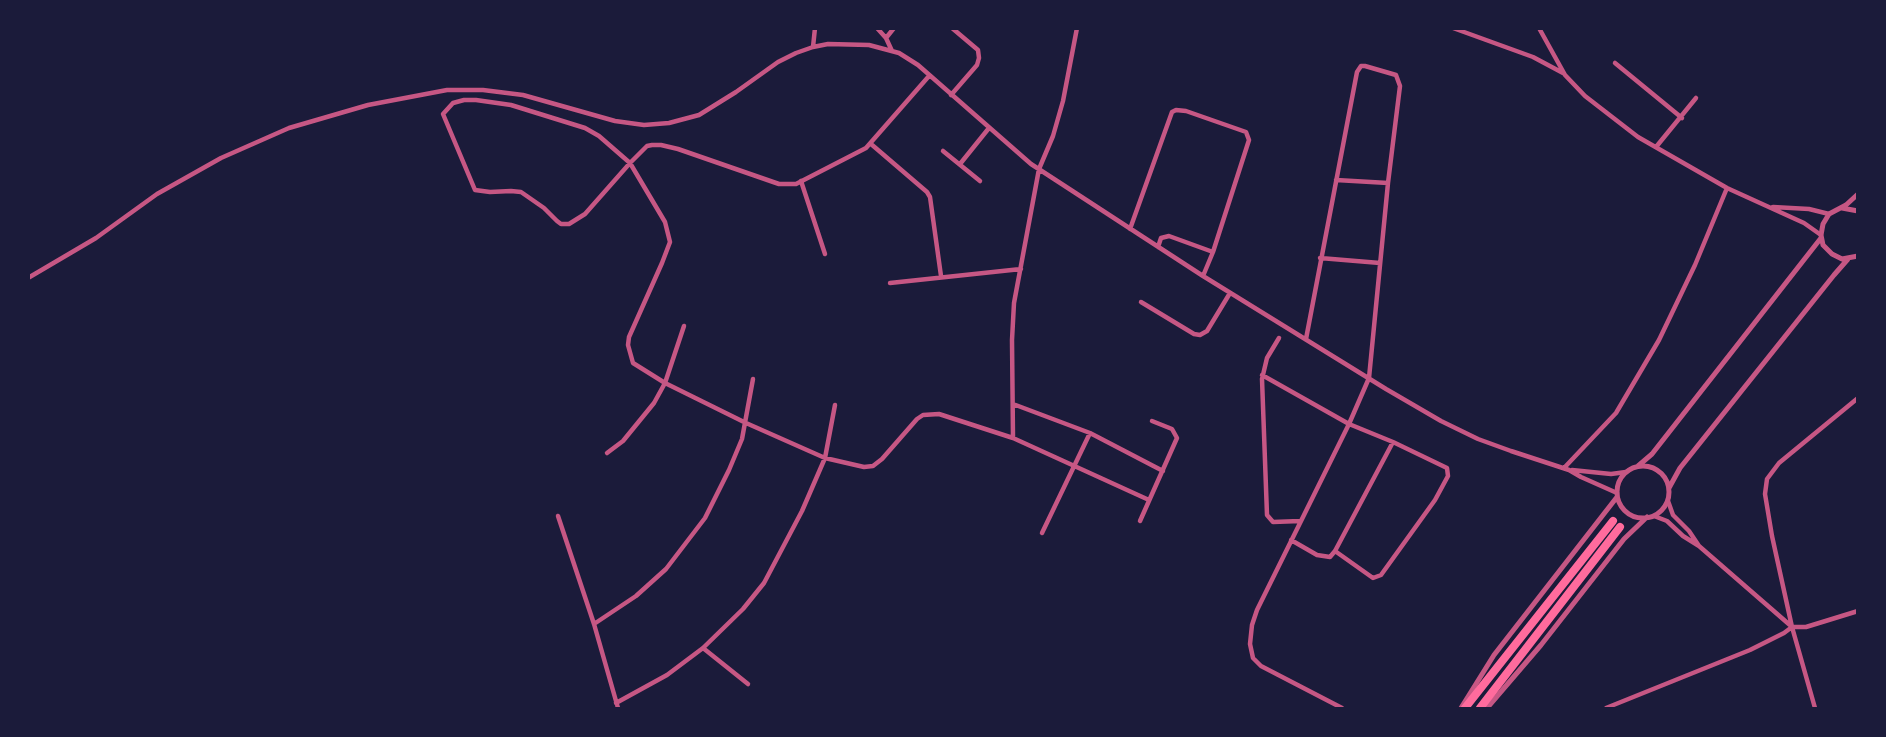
<!DOCTYPE html>
<html>
<head>
<meta charset="utf-8">
<style>
  body { margin:0 }
  #map { position:relative; width:1886px; height:737px; overflow:hidden; background:#1b1b3a; font-family:Helvetica,sans-serif }
  canvas { display:block }
  .frame { position:absolute; inset:0; border:30px solid #1b1b3a; pointer-events:none }
</style>
</head>
<body>
<div id="map">
<canvas width="1886" height="737"></canvas>
<div class="frame"></div>
</div>
<script>
const ctx = document.querySelector('canvas').getContext('2d');
ctx.lineJoin = 'round';
const shape = rows => new Path2D(rows.map(r => 'M' + r).join(''));
function stroke(path, color, width, dash) { ctx.strokeStyle = color; ctx.lineWidth = width; ctx.lineCap = dash ? 'butt' : 'round'; ctx.setLineDash(dash || []); ctx.stroke(path); }
stroke(shape([
  [877,28,886,38,892,51],
  [1453,28,1533,57,1563,73],
  [1539,28,1565,75,1585,96,1638,137,1727,188,1804,223,1821,235],
  [886,38,894,28],
  [813,47,815,28],
  [1615,63,1682,118],
  [929,76,866,148,796,184,779,184,678,149,661,145,652,145,647,146,630,163,585,214,569,224,561,224,557,221,544,208,521,192,511,191,490,192,475,190,443,114,453,103,464,100,476,100,511,105,585,128,599,136,630,163,665,222,670,242,662,263,629,337,628,345,633,363,665,383,746,423,825,458,864,467,873,466,882,459,917,419,923,415,939,414,1013,438,1149,500],
  [951,95,977,65,979,58,978,50,952,28],
  [871,144,927,192,930,197,941,276],
  [1656,147,1696,98],
  [943,151,980,181],
  [960,164,989,128],
  [1336,180,1388,183],
  [801,181,825,254],
  [1773,207,1809,209,1829,214],
  [1130,229,1172,112,1176,110,1186,111,1246,132,1249,140,1213,252,1203,276],
  [1158,247,1161,238,1169,236,1213,252],
  [1320,258,1380,263],
  [28,278,96,238,157,194,221,158,289,128,368,105,447,90,483,90,523,95,615,121,644,125,669,123,699,115,736,92,778,62,796,53,813,47,828,44,869,45,899,53,918,65,1031,164,1203,276,1386,389,1441,421,1478,439,1511,451,1569,470,1581,477,1617,493],
  [890,283,1021,269],
  [1141,302,1194,334,1200,335,1207,331,1230,293],
  [1279,338,1267,358,1262,379,1267,515,1273,522,1300,521],
  [1306,339,1357,72,1361,66,1365,66,1396,75,1400,86,1388,183,1369,378,1349,424,1257,610,1252,625,1250,644,1253,658,1261,666,1342,708],
  [1262,375,1349,424,1393,442,1447,468,1448,476,1435,500,1381,575,1373,578,1335,551],
  [1013,404,1090,433,1163,471],
  [1013,438,1012,340,1014,303,1039,169,1053,136,1063,101,1077,28],
  [607,453,623,441,654,403,665,383,684,326],
  [1564,468,1616,413,1659,340,1695,265,1727,188],
  [1572,470,1611,474,1626,472],
  [1668,501,1673,515,1689,531,1699,546],
  [558,516,594,624,618,708],
  [1654,516,1667,521,1683,536,1699,546,1791,626],
  [1140,521,1177,438,1172,429,1152,421],
  [1042,533,1090,433],
  [1291,540,1317,555,1330,557,1335,551,1393,442],
  [594,624,636,596,666,569,705,518,729,470,742,439,753,379],
  [703,648,748,684],
  [616,703,667,675,703,648,743,609,764,583,802,511,825,458,835,405],
  [1606,708,1750,650,1784,633,1792,627,1806,627,1858,611],
  [1815,708,1792,627,1772,536,1765,494,1767,479,1779,463,1858,398]
]), '#c65784', 4.5);
stroke(shape([
  [1858,194,1846,205,1829,214,1823,224,1821,235,1823,245,1832,254,1842,259,1858,256],
  [1842,208,1858,211],
  '1617 492a26 26 0 1 1 52 0a26 26 0 1 1-52 0Z',
  [1638,466,1652,454,1821,238],
  [1669,488,1680,468,1834,275,1848,259],
  [1461,708,1494,655,1617,497],
  [1487,708,1541,645,1624,539,1647,517]
]), '#c65784', 5);
stroke(shape([
  [1465,708,1613,521],
  [1480,708,1620,527]
]), '#ff6b9d', 8);
</script>
</body>
</html>
